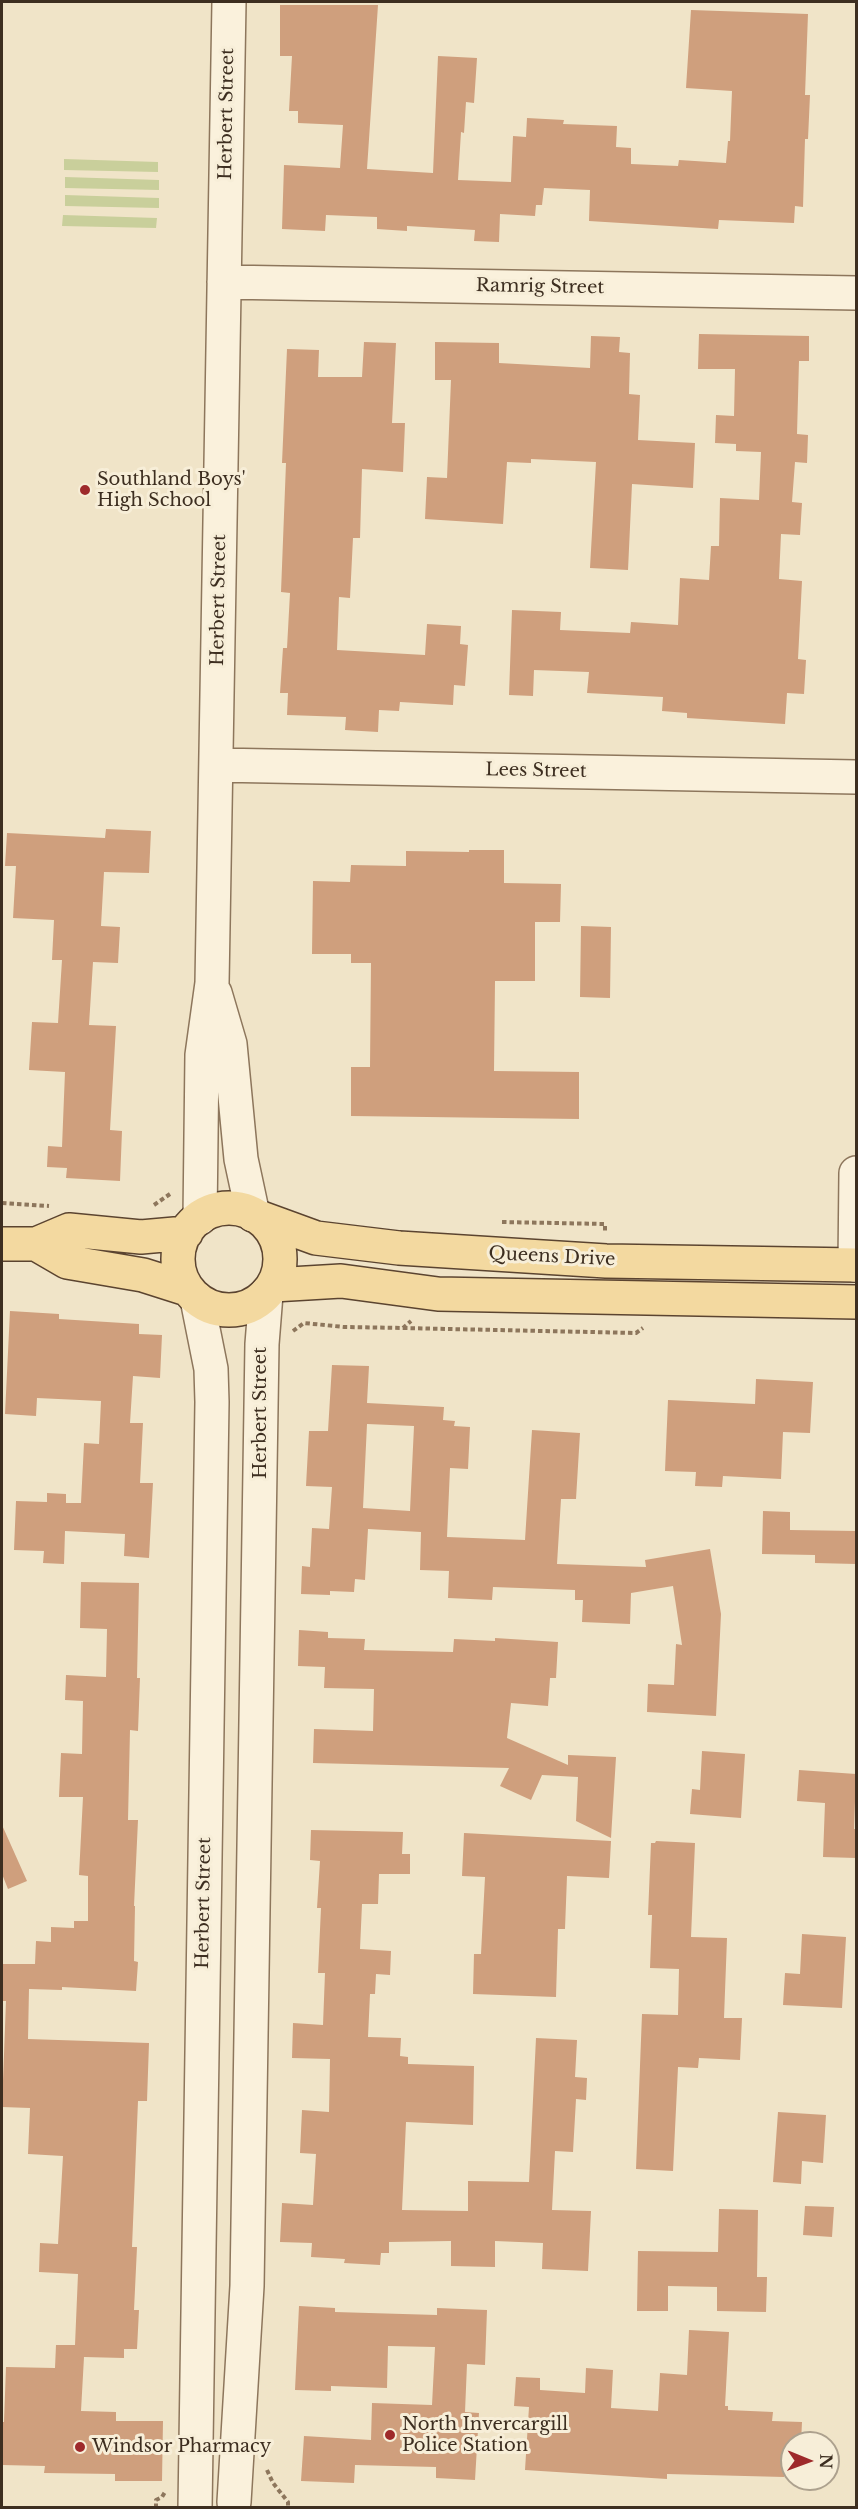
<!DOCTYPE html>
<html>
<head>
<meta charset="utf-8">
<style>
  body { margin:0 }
  #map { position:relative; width:858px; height:2509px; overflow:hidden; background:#f0e4c8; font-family:"Libre Baskerville",serif }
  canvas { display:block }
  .frame { position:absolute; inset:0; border:3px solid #3d2e20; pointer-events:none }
  .north { position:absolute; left:780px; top:2431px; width:60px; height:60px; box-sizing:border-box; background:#f7eed8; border:2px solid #ada18e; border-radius:50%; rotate:91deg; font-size:16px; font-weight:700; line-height:24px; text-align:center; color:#3d2e20 }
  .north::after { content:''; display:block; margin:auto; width:21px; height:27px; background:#9e2a2b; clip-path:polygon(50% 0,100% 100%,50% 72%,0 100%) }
</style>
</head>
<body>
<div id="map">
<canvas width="858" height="2509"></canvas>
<div class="frame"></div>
<div class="north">N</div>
</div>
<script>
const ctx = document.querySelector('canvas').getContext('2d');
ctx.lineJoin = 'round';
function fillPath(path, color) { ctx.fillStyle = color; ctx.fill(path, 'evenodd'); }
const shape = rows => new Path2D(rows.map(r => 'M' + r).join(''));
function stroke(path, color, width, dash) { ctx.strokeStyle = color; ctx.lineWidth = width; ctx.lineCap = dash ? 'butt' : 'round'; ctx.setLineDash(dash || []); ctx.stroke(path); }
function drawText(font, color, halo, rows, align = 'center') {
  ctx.font = font + ' "Libre Baskerville",serif'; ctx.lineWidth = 6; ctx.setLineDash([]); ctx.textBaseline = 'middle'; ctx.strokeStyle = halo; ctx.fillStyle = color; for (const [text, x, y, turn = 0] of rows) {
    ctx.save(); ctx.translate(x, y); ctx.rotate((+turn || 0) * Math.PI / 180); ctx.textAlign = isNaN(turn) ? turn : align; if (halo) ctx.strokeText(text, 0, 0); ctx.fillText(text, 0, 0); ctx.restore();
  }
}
fillPath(shape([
  [64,159,158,162,158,172,64,170],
  [65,177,159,180,159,190,65,188],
  [65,195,159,198,159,208,65,206],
  [63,215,157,218,156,228,62,226],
  [2,995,3,995,3,1170,2,1170]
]), '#c9cf9b');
fillPath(shape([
  [280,5,378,5,367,169,433,173,438,56,477,58,474,103,466,102,464,133,461,132,458,180,511,182,513,136,526,137,527,118,564,120,563,124,617,126,616,147,631,148,631,164,678,166,679,160,726,163,728,141,730,141,732,91,686,88,691,10,808,14,805,95,810,95,808,139,805,139,803,207,795,206,794,223,719,220,718,229,589,221,590,190,544,188,542,205,536,205,535,216,500,214,499,242,474,241,475,230,407,226,407,231,377,229,377,217,326,215,325,231,282,229,284,165,340,168,343,125,298,123,298,111,289,111,292,56,280,56],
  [699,334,809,336,809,361,799,361,797,434,808,435,807,463,795,462,792,502,802,503,800,535,781,534,779,579,802,581,798,659,806,660,804,694,787,693,785,724,687,718,687,713,662,711,663,697,587,693,589,672,534,670,533,696,509,695,512,610,561,612,560,630,630,633,631,622,678,625,680,578,709,580,711,546,719,546,720,498,759,500,761,452,736,451,736,444,715,443,716,415,734,416,735,369,698,369],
  [591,336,620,337,619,352,630,353,629,394,640,395,638,440,695,443,693,488,632,484,628,570,590,568,596,462,531,459,531,463,507,462,503,524,425,519,427,477,447,478,451,380,435,380,435,342,499,343,499,363,590,368],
  [364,342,396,343,392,423,405,423,403,472,362,469,360,538,353,538,350,598,339,597,337,650,425,655,427,624,461,626,460,644,468,645,465,686,454,685,453,705,400,702,399,711,379,710,378,732,345,730,346,717,287,715,288,693,280,693,283,648,287,648,290,593,281,592,286,463,282,463,287,349,319,350,318,377,362,377],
  [106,829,151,831,149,873,104,872,101,926,120,927,118,963,93,962,89,1025,116,1026,110,1130,122,1131,120,1181,66,1178,67,1168,47,1167,48,1146,62,1147,65,1072,29,1070,32,1022,58,1023,62,960,52,960,54,920,13,918,16,866,5,866,7,833,105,838],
  [469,850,504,850,504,883,561,884,560,922,535,922,535,981,495,981,494,1071,579,1072,579,1119,351,1116,351,1067,370,1067,371,963,351,963,351,954,312,954,313,881,350,882,351,865,406,866,406,851,469,852],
  [581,926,611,927,610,998,580,997],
  [10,1311,59,1314,59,1319,139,1324,139,1334,162,1335,160,1378,133,1376,130,1423,143,1423,140,1483,153,1483,149,1558,124,1556,125,1534,65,1531,64,1564,43,1563,44,1551,14,1550,16,1501,47,1502,47,1493,66,1494,66,1503,81,1503,84,1443,99,1444,101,1401,37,1398,36,1416,5,1414],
  [332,1365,369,1366,367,1403,444,1407,443,1420,455,1421,454,1426,470,1427,468,1469,450,1468,447,1537,525,1540,532,1430,580,1433,576,1499,561,1499,557,1564,646,1567,645,1560,710,1549,721,1614,716,1716,647,1712,648,1684,674,1685,676,1644,682,1645,673,1586,631,1593,630,1624,582,1622,583,1600,575,1600,575,1590,493,1587,492,1600,448,1598,449,1571,420,1570,421,1532,368,1529,365,1580,355,1579,354,1592,330,1591,330,1595,301,1594,302,1566,310,1567,312,1528,329,1529,332,1487,306,1486,309,1431,328,1431],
  [367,1424,414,1426,410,1511,363,1508],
  [756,1379,813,1382,810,1433,783,1432,781,1479,723,1476,722,1487,695,1486,696,1472,665,1471,668,1400,755,1404],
  [763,1511,790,1512,790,1530,856,1531,856,1564,815,1563,815,1555,762,1554],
  [81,1582,139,1583,137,1678,140,1678,138,1731,130,1730,128,1820,138,1820,134,1906,135,1906,134,1961,138,1962,136,1991,62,1987,62,1990,29,1989,28,2039,149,2043,147,2101,138,2101,132,2247,137,2247,134,2310,139,2310,137,2349,124,2349,124,2358,84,2357,81,2411,116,2412,116,2421,163,2421,162,2481,115,2481,115,2474,44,2473,45,2466,2,2465,2,2422,4,2422,6,2367,55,2368,56,2345,75,2345,78,2274,39,2272,40,2243,58,2244,63,2156,28,2154,30,2108,2,2107,6,2001,2,2001,2,1964,35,1964,36,1941,51,1942,51,1927,74,1928,74,1921,88,1921,88,1876,79,1875,83,1797,59,1797,61,1753,82,1754,83,1701,65,1700,66,1675,106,1677,107,1629,80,1628],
  [299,1630,328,1632,328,1638,365,1639,364,1650,453,1652,454,1639,495,1641,495,1638,558,1642,556,1678,550,1678,548,1706,511,1703,507,1738,568,1765,568,1755,616,1757,611,1838,576,1821,578,1777,542,1775,531,1800,500,1786,509,1768,313,1763,314,1729,373,1731,374,1689,324,1688,325,1667,298,1666],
  [702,1751,745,1754,741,1818,690,1814,692,1789,700,1790],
  [799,1770,856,1774,854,1829,856,1829,856,1858,823,1857,825,1803,797,1801],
  [2,1825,27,1881,8,1889,2,1874],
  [311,1830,403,1832,402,1854,410,1854,410,1874,379,1874,378,1904,362,1904,360,1949,391,1951,390,1975,376,1974,375,1994,370,1994,368,2037,401,2038,400,2056,408,2057,408,2064,474,2066,473,2125,406,2122,402,2210,468,2211,468,2181,529,2182,536,2038,577,2040,575,2077,587,2078,586,2100,576,2099,573,2152,555,2151,552,2210,591,2211,588,2271,542,2269,543,2243,495,2241,495,2267,451,2266,451,2241,389,2242,389,2253,381,2253,380,2265,344,2263,345,2259,311,2257,312,2243,280,2242,282,2203,313,2205,316,2154,300,2153,302,2110,329,2112,330,2059,292,2058,293,2023,323,2025,325,1973,318,1973,321,1908,317,1908,320,1861,310,1860],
  [464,1833,611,1841,609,1878,567,1876,565,1929,558,1929,556,1997,473,1994,474,1954,481,1954,485,1877,462,1876],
  [656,1841,695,1843,691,1937,727,1938,724,2018,742,2018,740,2060,699,2058,698,2068,678,2067,673,2171,636,2169,642,2014,678,2015,679,1969,650,1968,652,1915,648,1915,651,1843,655,1843],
  [802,1934,846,1937,842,2008,783,2005,785,1973,800,1974],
  [778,2112,826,2115,823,2163,802,2161,801,2184,773,2182],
  [805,2206,834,2207,832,2237,803,2235],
  [719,2209,758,2210,757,2277,767,2277,766,2312,717,2311,717,2287,668,2286,668,2311,637,2311,638,2251,718,2252],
  [299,2306,335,2308,335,2312,437,2315,437,2308,487,2310,485,2365,467,2364,465,2412,479,2413,475,2480,436,2478,436,2467,355,2465,354,2483,301,2481,304,2436,371,2440,372,2403,432,2405,435,2347,388,2346,387,2388,331,2386,331,2391,295,2390],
  [689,2330,729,2332,725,2406,728,2406,728,2410,773,2412,772,2421,802,2422,801,2443,792,2443,792,2467,785,2467,784,2477,667,2474,667,2479,525,2470,529,2407,514,2406,516,2377,540,2378,540,2390,585,2393,586,2368,613,2370,611,2408,658,2411,660,2373,687,2375]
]), '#cf9f7d');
const minor = shape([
  [224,282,856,293],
  [216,765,856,777],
  [215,993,230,1044,241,1159,253,1215],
  [200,1218,202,1055,212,983,229,2],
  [855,1265,856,1173],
  [234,2502,247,2286,262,1344,266,1294],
  [195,2508,212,1402,211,1369,197,1299]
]);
const major = shape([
  '178 1259a51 51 0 1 1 102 0a51 51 0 1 1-102 0Z',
  [253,1215,316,1238,399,1248,606,1261,856,1265],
  [2,1244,36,1244,69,1230,141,1237,186,1233],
  [36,1244,67,1262,143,1275,187,1289],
  [273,1285,341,1281,438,1294,856,1302]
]);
stroke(minor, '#8d765c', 36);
stroke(major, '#5b4430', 36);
stroke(shape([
  [2,1203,49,1206],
  [154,1205,170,1194],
  [502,1222,605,1224,605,1233],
  [403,1328,636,1333,643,1328],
  [293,1331,304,1323,344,1327,403,1328,411,1321],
  [267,2470,273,2483,288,2502,288,2508],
  [156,2508,156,2500,162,2497,165,2492]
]), '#8d765c', 4, [4.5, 3]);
stroke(minor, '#faf1dc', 33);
stroke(major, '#f3d9a0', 33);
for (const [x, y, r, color] of [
  [85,490,6,"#9e2a2b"],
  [390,2435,6,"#9e2a2b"],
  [80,2447,6,"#9e2a2b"]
]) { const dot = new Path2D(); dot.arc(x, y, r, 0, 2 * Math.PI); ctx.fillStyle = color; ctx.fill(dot); stroke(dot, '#f7eed8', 2); }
drawText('18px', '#3d2e20', '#f7eed8', [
  ["Herbert Street",227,114,-89],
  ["Ramrig Street",540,287,1],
  ["Herbert Street",219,600,-89],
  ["Lees Street",536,771,1],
  ["Queens Drive",552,1257,3],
  ["Herbert Street",261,1413,-90],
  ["Herbert Street",204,1903,-89]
]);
drawText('18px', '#3d2e20', '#f7eed8', [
  ["Southland Boys'",97,480],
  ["High School",97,501],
  ["North Invercargill",402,2425],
  ["Police Station",402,2446],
  ["Windsor Pharmacy",92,2447]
], 'left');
</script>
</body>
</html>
